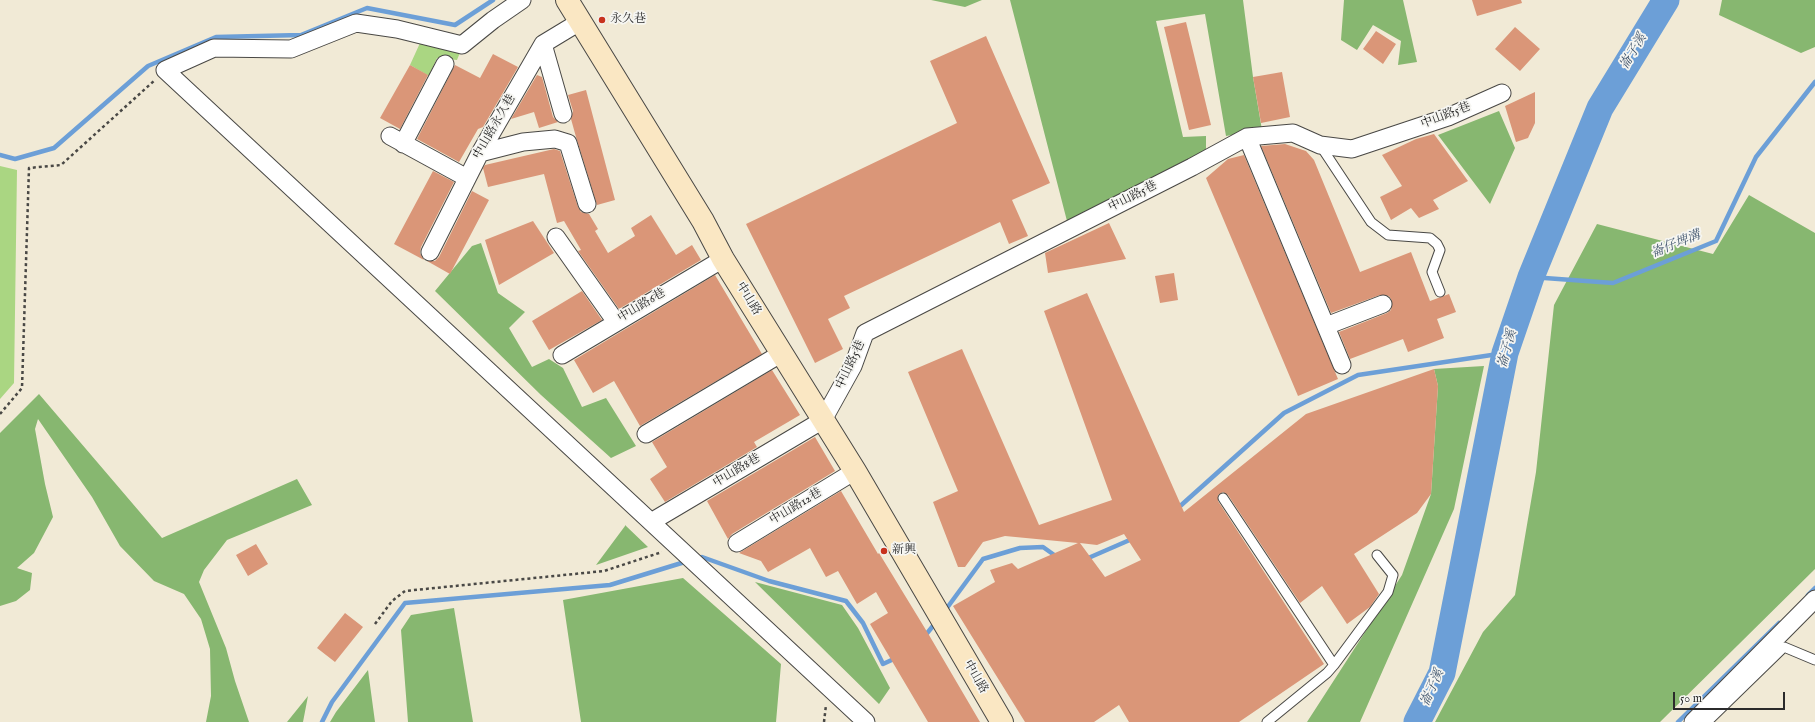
<!DOCTYPE html>
<html>
<head>
<meta charset="utf-8">
<style>
  body { margin:0 }
  #map { position:relative; width:1815px; height:722px; overflow:hidden; background:#f1ead6; font-family:"IM FELL English",serif }
  canvas { display:block }
  .scale { position:absolute; left:1673px; top:692px; width:112px; height:18px; box-sizing:border-box; border:2px solid #2b2b2b; border-top:0; padding-left:5px; font-size:12px; line-height:14px; white-space:nowrap; color:#2b2b2b; -webkit-text-stroke:3px #f6f6f2; paint-order:stroke }
</style>
</head>
<body>
<div id="map">
<canvas width="1815" height="722"></canvas>
<div class="scale">50 m</div>
</div>
<script>
const ctx = document.querySelector('canvas').getContext('2d');
ctx.lineJoin = 'round';
function fillPath(path, color) { ctx.fillStyle = color; ctx.fill(path, 'evenodd'); }
const shape = rows => new Path2D(rows.map(r => 'M' + r).join(''));
function stroke(path, color, width, dash) { ctx.strokeStyle = color; ctx.lineWidth = width; ctx.lineCap = dash ? 'butt' : 'round'; ctx.setLineDash(dash || []); ctx.stroke(path); }
function drawText(font, color, halo, rows, align = 'center') {
  ctx.font = font + ' "IM FELL English","Noto Serif TC",serif'; ctx.lineWidth = 3.5; ctx.setLineDash([]); ctx.textBaseline = 'middle'; ctx.strokeStyle = halo; ctx.fillStyle = color; for (const [text, x, y, turn = 0] of rows) {
    ctx.save(); ctx.translate(x, y); ctx.rotate((+turn || 0) * Math.PI / 180); ctx.textAlign = isNaN(turn) ? turn : align; if (halo) ctx.strokeText(text, 0, 0); ctx.fillText(text, 0, 0); ctx.restore();
  }
}
fillPath(shape([
  [420,43,461,50,457,60,437,58,429,76,410,65],
  [0,166,17,170,14,383,0,399]
]), '#aad682');
fillPath(shape([
  [931,0,982,0,965,7],
  [1010,0,1243,0,1253,77,1262,130,1226,136,1205,14,1156,21,1183,137,1206,136,1206,150,1067,221],
  [1344,0,1403,0,1417,62,1398,65,1401,41,1373,25,1357,50,1341,40],
  [1722,0,1815,0,1815,47,1801,53,1719,15],
  [1499,111,1515,148,1490,204,1438,135],
  [1749,195,1815,233,1815,569,1660,722,1435,722,1483,632,1515,595,1536,472,1554,305,1597,224,1713,254],
  [481,243,498,293,525,312,509,328,532,367,549,359,563,368,582,407,606,398,636,446,611,458,541,395,435,291,472,246],
  [1484,366,1454,509,1360,722,1307,722,1402,575,1431,494,1438,386,1434,369],
  [39,394,162,538,297,479,312,505,227,540,204,570,199,582,226,648,235,681,249,722,206,722,211,696,210,649,201,619,184,594,154,581,120,546,92,497,38,419,35,429,45,484,53,517,34,553,17,568,32,573,30,590,16,601,0,606,0,433],
  [625,525,648,547,596,565,625,526],
  [683,578,781,664,776,722,581,722,563,600],
  [755,582,842,605,858,628,890,688,879,704],
  [454,608,473,722,408,722,401,630,411,615],
  [368,670,375,722,330,722,336,712],
  [308,696,303,722,287,722]
]), '#87b770');
stroke(shape([
  [0,155,15,159,54,148,148,66,216,37,301,35,367,8,455,25,493,0],
  [1531,277,1613,283,1716,241,1756,157,1815,82],
  [1178,508,1284,413,1358,375,1505,353],
  [697,559,702,557,769,581,846,601,863,623,883,664,896,658],
  [1086,559,1132,539],
  [1808,595,1815,588],
  [944,612,983,559,1020,548,1043,547,1057,557],
  [924,637,937,621],
  [322,722,332,702,405,603,610,585,688,561],
  [1678,722,1779,623]
]), '#6c9fd7', 4.5);
stroke(shape([
  [1417,722,1442,673,1505,353,1531,277,1600,108,1666,0]
]), '#6c9fd7', 27);
fillPath(shape([
  [1472,0,1521,0,1522,3,1477,16],
  [1186,22,1211,125,1189,130,1164,27],
  [1515,27,1540,49,1520,71,1495,49],
  [1376,31,1396,44,1383,64,1363,49],
  [986,36,1050,183,1012,200,1028,236,1009,244,1000,222,844,296,850,308,828,319,843,349,815,363,746,224,957,123,930,61],
  [493,54,518,67,483,127,478,129,459,162,417,139,455,65,480,78],
  [410,65,428,75,400,129,380,118],
  [1282,72,1290,117,1261,123,1253,77],
  [537,75,542,77,553,117,558,122,539,128,534,112,511,119],
  [586,90,615,200,597,205,576,137,571,119,573,111,568,95],
  [1535,92,1535,123,1528,138,1516,142,1505,106],
  [1434,134,1468,181,1433,200,1439,209,1419,218,1411,208,1391,220,1380,197,1402,186,1382,155,1416,139],
  [1285,144,1306,151,1314,160,1360,272,1411,252,1430,301,1449,294,1456,312,1437,319,1444,338,1408,352,1403,339,1350,359,1339,332,1387,313,1391,310,1392,301,1389,296,1380,295,1331,313,1261,146],
  [554,149,560,151,578,207,581,212,589,214,598,229,595,231,608,253,635,236,631,228,651,215,676,255,692,245,701,260,619,309,578,251,581,250,564,221,557,223,544,174,488,187,483,168,485,165],
  [1244,155,1338,379,1298,396,1206,178,1228,159],
  [433,171,454,182,421,247,420,253,424,260,394,244],
  [472,191,489,200,450,274,427,261,435,261,439,257],
  [533,221,554,253,499,285,485,240],
  [1109,223,1126,259,1048,273,1045,253],
  [1174,273,1178,300,1160,303,1155,276],
  [715,275,762,354,640,426,614,381,593,393,574,360],
  [582,291,602,320,549,350,532,321],
  [1087,293,1184,512,1306,414,1434,369,1438,386,1431,494,1417,513,1354,554,1379,594,1370,607,1347,624,1322,586,1300,603,1228,495,1223,492,1218,495,1218,501,1324,664,1239,722,1129,722,1119,705,1094,722,1025,722,953,606,995,582,990,570,1012,563,1018,569,1078,543,1005,536,983,542,965,567,958,567,933,502,958,491,908,372,962,349,1039,525,1112,500,1044,311],
  [1124,534,1141,560,1105,577,1080,543,1097,545],
  [772,370,800,415,754,442,757,447,665,502,650,479,667,467,652,442],
  [815,437,835,471,732,534,728,539,707,501],
  [841,491,878,554,879,553,929,635,980,722,928,722,870,624,888,613,876,592,857,604,838,571,826,577,810,548,768,572,761,561,739,553],
  [256,544,268,564,248,576,236,555],
  [345,613,363,627,335,662,317,648]
]), '#da9678');
const lane = shape([
  [1320,145,1371,222,1388,235,1430,238,1437,244,1440,250,1432,272,1440,292],
  [1223,498,1334,665,1327,673,1267,722],
  [1334,665,1388,592,1393,575,1377,555],
  [1707,722,1784,647,1815,660]
]);
const street = shape([
  [522,0,493,20,462,45,397,29,356,23,291,49,214,48,165,70,866,722],
  [543,44,563,114],
  [390,136,467,178],
  [1247,137,1342,365],
  [403,144,445,64],
  [480,153,523,142,555,139,568,143,587,204],
  [556,237,616,322],
  [430,252,480,153,543,44,581,21],
  [1326,326,1383,304],
  [562,355,723,259],
  [646,434,782,353],
  [651,522,823,420,853,366,865,333,1192,167,1247,137,1293,133,1320,145,1352,149,1448,117,1502,93],
  [737,543,855,471],
  [1693,722,1815,599]
]);
const secondary = shape([
  [567,0,703,221,723,259,855,471,1002,722]
]);
stroke(lane, '#494845', 11);
stroke(street, '#494845', 19);
stroke(secondary, '#494845', 24);
stroke(shape([
  [0,414,22,388,29,168,61,165,155,80],
  [375,624,392,601,405,591,604,571,662,552],
  [824,722,826,705]
]), '#494845', 2.5, [3, 3]);
stroke(lane, '#fff', 9);
stroke(street, '#fff', 17);
stroke(secondary, '#fae7c3', 22);
for (const [x, y, r, color] of [
  [602,20,4,"#c8321e"],
  [884,551,4,"#c8321e"]
]) { const dot = new Path2D(); dot.arc(x, y, r, 0, 2 * Math.PI); ctx.fillStyle = color; ctx.fill(dot); stroke(dot, '#f6f6f2', 1.5); }
drawText('12px', '#2b2b2b', '#f6f6f2', [
  ["永久巷",610,20],
  ["新興",892,551]
], 'left');
drawText('12px', '#2b2b2b', '#f6f6f2', [
  ["中山路5巷",1446,116,-21],
  ["中山路永久巷",495,127,-60],
  ["中山路5巷",1133,197,-27],
  ["中山路",748,299,58],
  ["中山路6巷",642,306,-31],
  ["中山路5巷",851,365,-65],
  ["中山路8巷",737,471,-31],
  ["中山路12巷",796,507,-31],
  ["中山路",975,677,60]
]);
drawText('italic 13px', '#455970', '#f6f6f2', [
  ["崙子溪",1634,52,-59],
  ["崙仔埤溝",1676,245,-22],
  ["崙子溪",1508,349,-74],
  ["崙子溪",1433,688,-66]
]);
</script>
</body>
</html>
